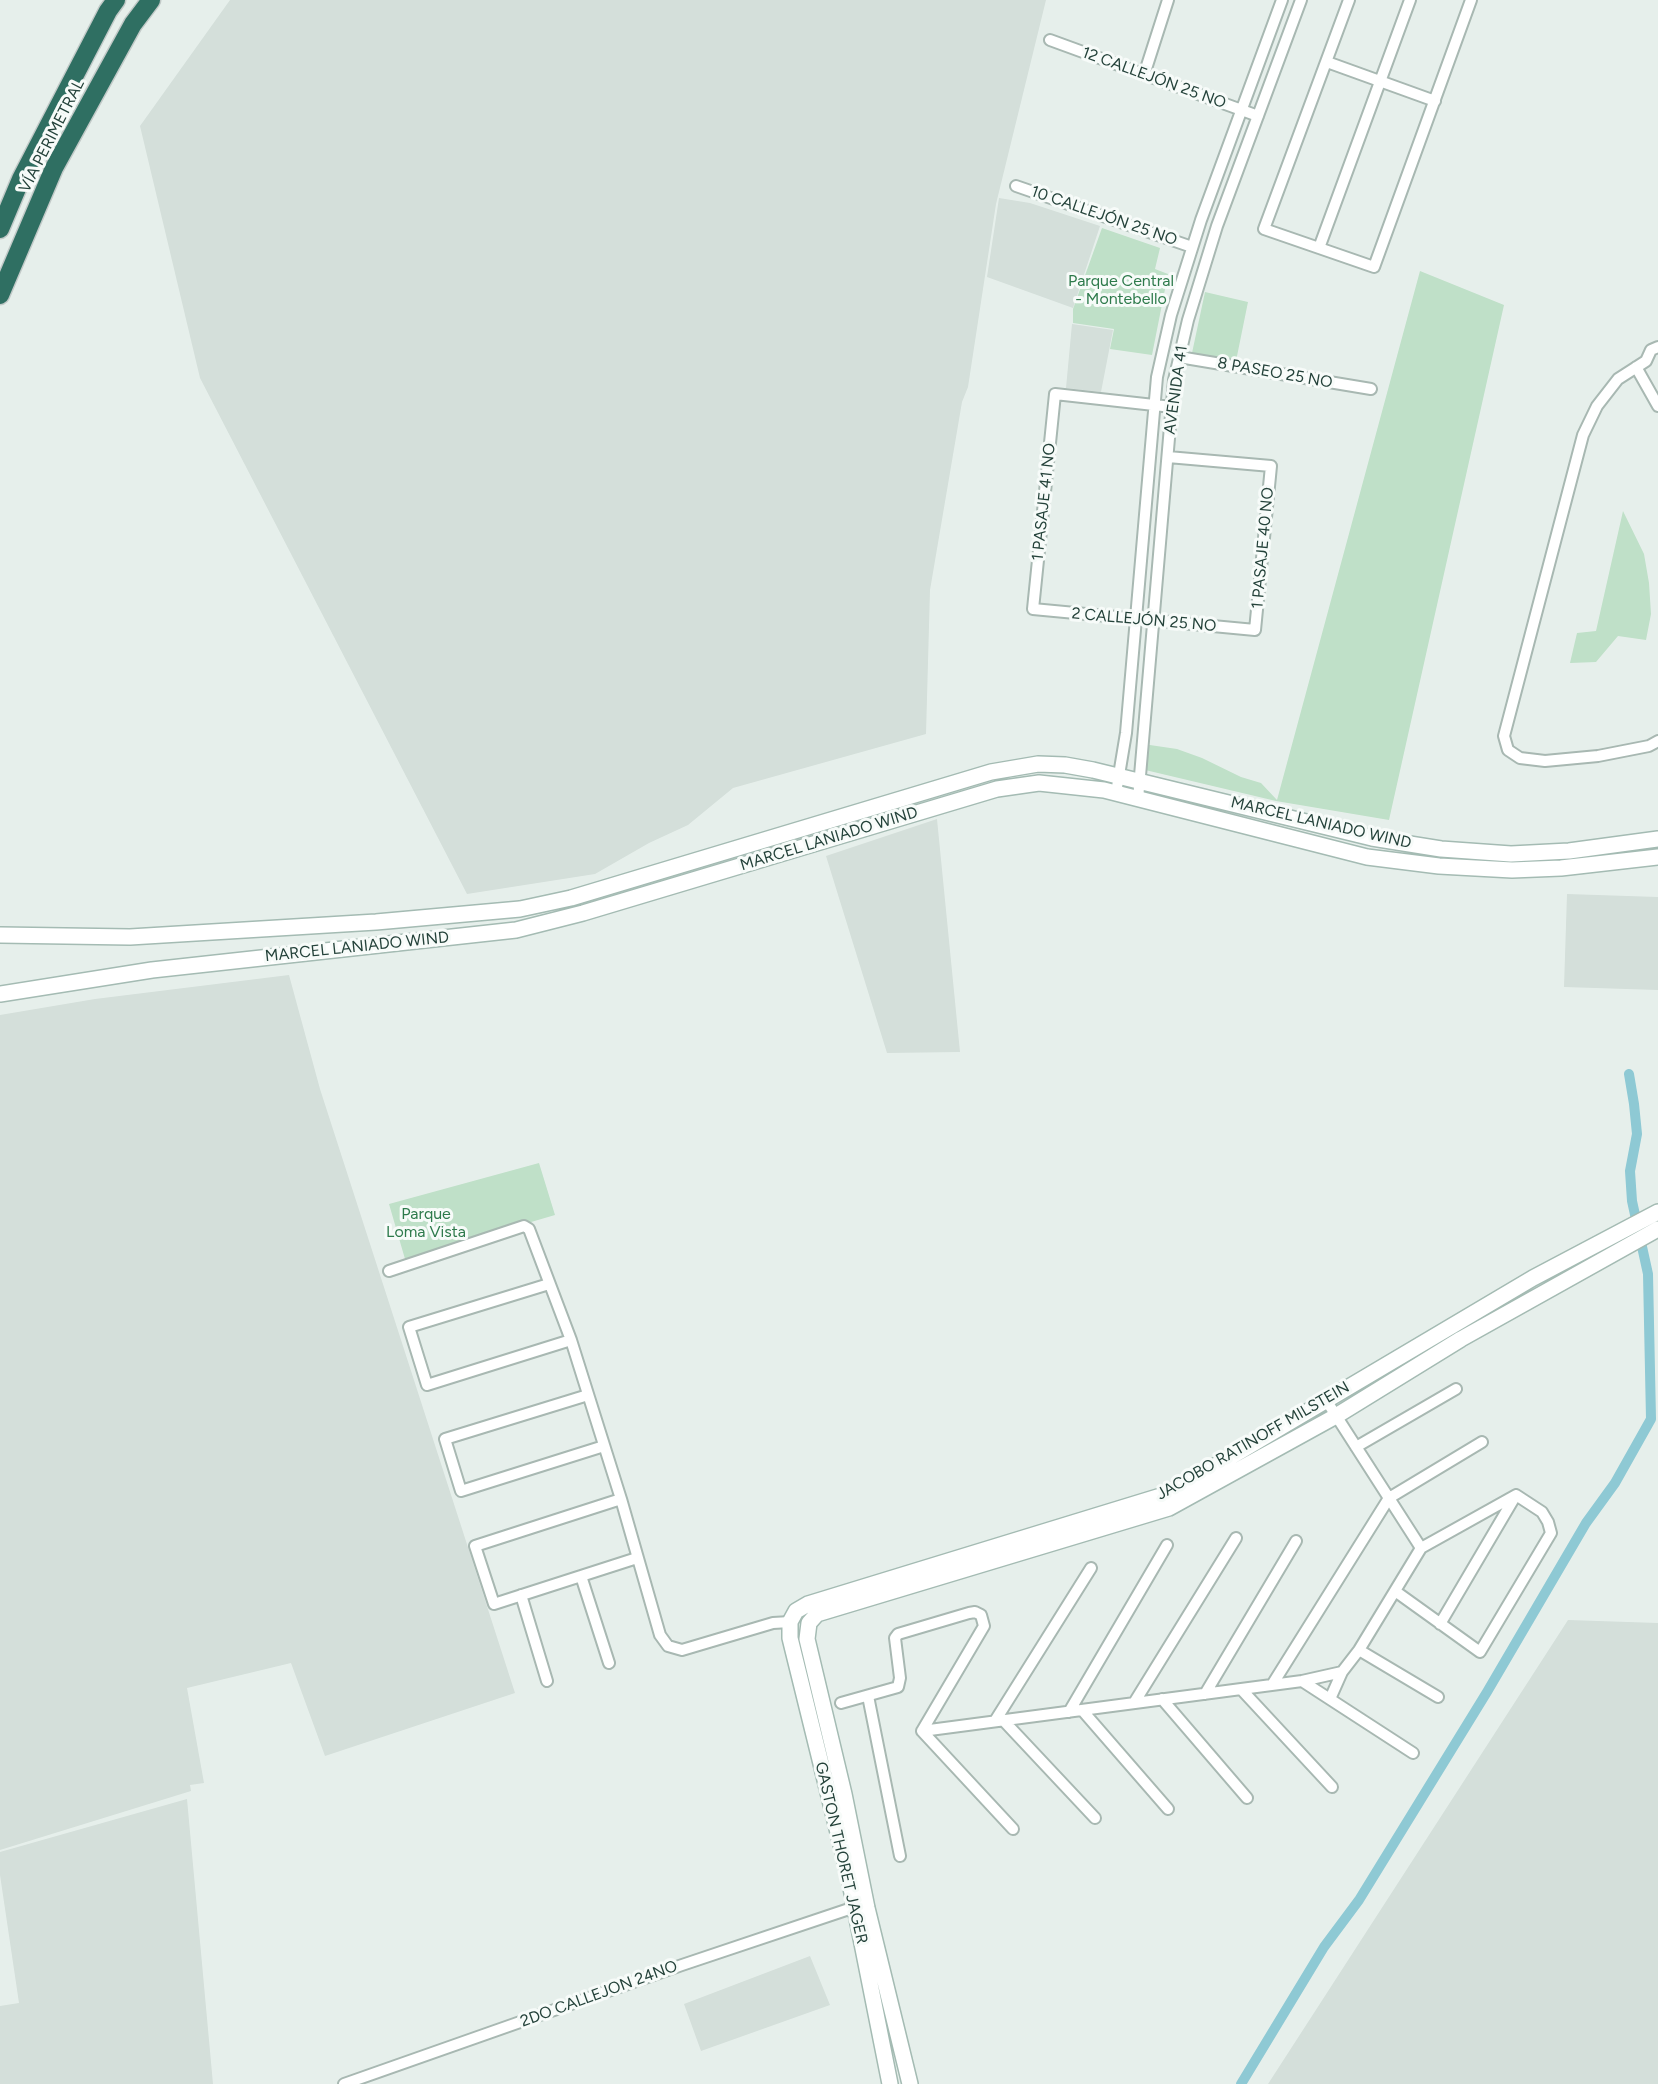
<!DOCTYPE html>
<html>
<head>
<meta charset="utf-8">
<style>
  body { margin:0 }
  canvas { display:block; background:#e6efeb }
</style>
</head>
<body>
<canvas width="1658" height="2084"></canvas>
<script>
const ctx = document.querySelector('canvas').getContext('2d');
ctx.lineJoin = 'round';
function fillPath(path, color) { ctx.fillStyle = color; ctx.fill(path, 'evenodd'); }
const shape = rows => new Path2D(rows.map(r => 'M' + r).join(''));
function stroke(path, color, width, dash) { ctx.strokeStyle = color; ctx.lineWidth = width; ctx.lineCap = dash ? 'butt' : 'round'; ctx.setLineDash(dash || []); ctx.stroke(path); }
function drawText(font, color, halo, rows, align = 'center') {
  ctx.font = font + ' Figtree,sans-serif'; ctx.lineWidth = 6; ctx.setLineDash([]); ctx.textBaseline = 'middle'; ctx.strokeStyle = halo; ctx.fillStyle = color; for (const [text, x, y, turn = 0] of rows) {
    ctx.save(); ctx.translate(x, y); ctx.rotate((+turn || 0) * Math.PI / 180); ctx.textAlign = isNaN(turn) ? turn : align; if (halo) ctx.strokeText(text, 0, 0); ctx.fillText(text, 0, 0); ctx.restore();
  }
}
fillPath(shape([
  [230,0,1046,0,996,204,968,387,962,402,930,590,926,734,733,788,688,825,649,843,595,874,467,894,200,378,140,126],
  [999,198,1030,203,1100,226,1073,308,987,277],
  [1072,324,1113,330,1101,392,1066,388],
  [937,819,960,1052,887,1053,826,856],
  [1567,894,1658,897,1658,990,1564,987],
  [289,975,320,1089,515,1693,325,1756,291,1663,187,1688,204,1783,190,1785,191,1791,0,1850,0,1015,95,999],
  [1568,1620,1658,1623,1658,2084,1268,2084],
  [187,1799,213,2084,0,2084,0,2006,19,2003,0,1875,0,1852],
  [810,1956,830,2005,701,2051,684,2004]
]), '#d4dfda');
fillPath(shape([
  [1102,228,1160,248,1155,269,1168,274,1152,355,1110,349,1114,329,1073,323,1073,309],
  [1420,271,1504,305,1389,820,1276,801,1141,769,1143,744,1177,749,1202,758,1241,777,1261,783,1277,800],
  [1205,292,1248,302,1236,361,1192,353],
  [1623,511,1644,554,1649,583,1651,614,1646,640,1618,636,1596,662,1570,663,1577,633,1596,631],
  [539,1163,555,1215,405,1259,389,1204]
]), '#bfe0c8');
stroke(shape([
  [1241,2084,1324,1947,1359,1900,1487,1692,1586,1523,1615,1483,1651,1419,1648,1274,1632,1201,1630,1171,1637,1134,1634,1104,1629,1074]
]), '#8ec9d4', 10);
const street = shape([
  [1349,0,1264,229,1374,267,1471,0],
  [1050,40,1258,116],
  [1327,62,1435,101],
  [1144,75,1168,0],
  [1016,186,1192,247],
  [1319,248,1410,0],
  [1658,347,1651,350,1646,361,1618,379,1597,406,1583,435,1504,736,1508,750,1520,758,1545,761,1598,756,1649,746,1658,741],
  [1179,357,1371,389],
  [1636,367,1658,406],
  [1168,457,1271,466,1255,630,1033,609,1055,394,1172,407],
  [1116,793,1126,733,1157,377,1171,315,1201,220,1282,0],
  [1138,799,1174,380,1188,320,1217,226,1301,0],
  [389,1271,524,1226,529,1229,571,1340,621,1499,660,1635,668,1646,682,1650,773,1623,790,1622],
  [549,1284,409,1327,427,1385,571,1340],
  [588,1395,445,1439,461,1491,604,1446],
  [1326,1400,1421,1548],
  [1356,1447,1456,1389],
  [621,1499,475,1546,494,1604,637,1558],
  [581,1576,609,1663],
  [521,1595,547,1681],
  [1440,1624,1516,1495],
  [1359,1650,1438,1697],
  [1302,1681,1413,1753],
  [1272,1685,1389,1498,1482,1442],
  [1241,1689,1332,1787],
  [1205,1694,1296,1541],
  [868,1696,900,1856],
  [1162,1699,1247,1798],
  [1330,1699,1342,1672,1359,1650,1421,1548,1516,1495,1542,1512,1548,1522,1551,1533,1480,1652,1395,1591],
  [841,1703,898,1687,900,1678,895,1638,898,1634,969,1613,975,1612,981,1615,984,1626,922,1731],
  [1134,1703,1236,1538],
  [1082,1710,1168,1809],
  [1069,1712,1167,1545],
  [1003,1720,1095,1818],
  [995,1721,1091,1568],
  [922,1731,1302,1681,1342,1672],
  [922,1731,1013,1829],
  [344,2084,682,1965,855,1907]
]);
const secondary = shape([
  [0,935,130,937,376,922,520,909,571,898,991,772,1038,764,1065,765,1093,770,1372,838,1441,849,1511,854,1569,851,1658,839],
  [0,994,152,970,516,930,583,913,997,789,1039,783,1104,790,1367,857,1439,866,1512,870,1561,868,1658,857],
  [890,2084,848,1873,790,1638,790,1622,796,1611,808,1604,1164,1495,1229,1458,1533,1278,1658,1212],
  [910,2084,867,1908,844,1794,807,1639,809,1623,817,1614,1169,1508,1336,1416,1461,1339,1658,1229]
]);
const highway = shape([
  [0,229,21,179,108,11,116,0],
  [0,295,54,168,133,24,151,0]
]);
stroke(street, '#a8b8b2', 14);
stroke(secondary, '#a4bbb3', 18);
stroke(highway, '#c2cac8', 21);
stroke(street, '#fff', 10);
stroke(secondary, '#fff', 15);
stroke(highway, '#2f6f62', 18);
drawText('16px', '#24423a', '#f7fbf9', [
  ["12 CALLEJÓN 25 NO",1154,78,20],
  ["VÍA PERIMETRAL",52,136,-63],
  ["10 CALLEJÓN 25 NO",1104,216,19],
  ["8 PASEO 25 NO",1275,373,10],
  ["AVENIDA 41",1176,390,-82],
  ["1 PASAJE 41 NO",1044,502,-84],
  ["1 PASAJE 40 NO",1263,548,-85],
  ["2 CALLEJÓN 25 NO",1144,620,5],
  ["MARCEL LANIADO WIND",1321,823,13],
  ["MARCEL LANIADO WIND",829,839,-17],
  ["MARCEL LANIADO WIND",357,947,-6],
  ["JACOBO RATINOFF MILSTEIN",1253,1441,-30],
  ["GASTON THORET JAGER",841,1853,77],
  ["2DO CALLEJON 24NO",599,1994,-20]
]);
drawText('16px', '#2d7a4b', '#f7fbf9', [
  ["Parque Central",1121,281],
  ["- Montebello",1121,299],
  ["Parque",426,1214],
  ["Loma Vista",426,1232]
]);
</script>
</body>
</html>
